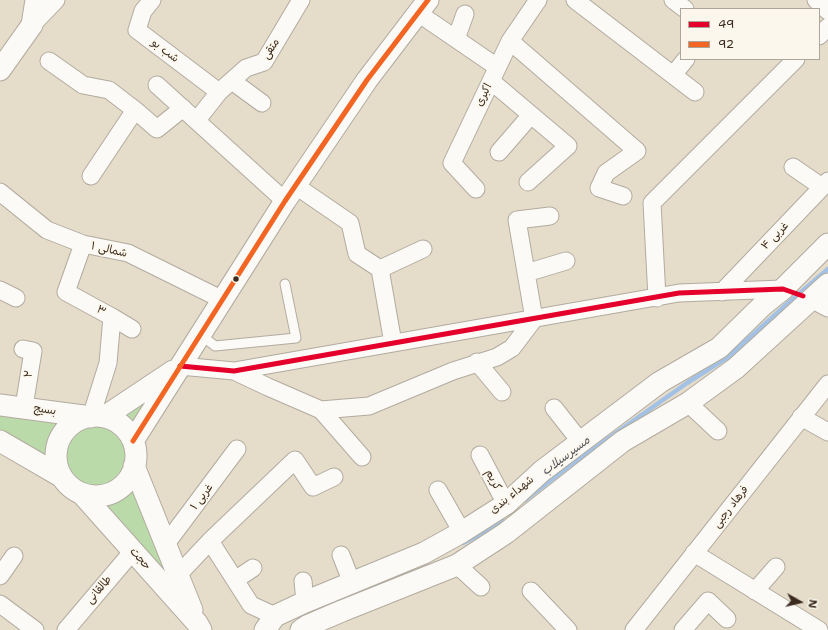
<!DOCTYPE html>
<html>
<head>
<meta charset="utf-8">
<style>
  body { margin:0 }
  #map { position:relative; width:828px; height:630px; overflow:hidden; background:#e5dcca; font-family:"Shantell Sans",sans-serif }
  canvas { display:block }
  .legend { position:absolute; left:680px; top:8px; width:140px; height:52px; box-sizing:border-box; background:#fbf7ec; border:1px solid #aea59a; margin:0; padding:5px 7px; list-style:none; font-size:12px; color:#3b2a1e }
  .legend li { display:flex; align-items:center; gap:8px; height:20px }
  .legend b { width:20px; border:1px solid #aea59a }
  .north { position:absolute; left:780px; top:582px; width:40px; height:40px; -webkit-text-stroke:3px #fbf7ec; paint-order:stroke; rotate:98deg; font-size:11px; font-weight:700; line-height:16px; text-align:center; color:#3b2a1e }
  .north::after { content:''; display:block; margin:auto; width:14px; height:18px; background:#3b2a1e; clip-path:polygon(50% 0,100% 100%,50% 72%,0 100%) }
</style>
</head>
<body>
<div id="map">
<canvas width="828" height="630"></canvas>
<ul class="legend">
<li><b style="height:5px;background:#e4002b"></b>49</li>
<li><b style="height:5px;background:#f26522"></b>92</li>
</ul>
<div class="north">N</div>
</div>
<script>
const ctx = document.querySelector('canvas').getContext('2d');
ctx.lineJoin = 'round';
function fillPath(path, color) { ctx.fillStyle = color; ctx.fill(path, 'evenodd'); }
const shape = rows => new Path2D(rows.map(r => 'M' + r).join(''));
function stroke(path, color, width, dash) { ctx.strokeStyle = color; ctx.lineWidth = width; ctx.lineCap = dash ? 'butt' : 'round'; ctx.setLineDash(dash || []); ctx.stroke(path); }
function drawText(font, color, halo, rows, align = 'center') {
  ctx.font = font + ' "Shantell Sans","Playpen Sans Arabic",sans-serif'; ctx.lineWidth = 3.5; ctx.setLineDash([]); ctx.textBaseline = 'middle'; ctx.strokeStyle = halo; ctx.fillStyle = color; for (const [text, x, y, turn = 0] of rows) {
    ctx.save(); ctx.translate(x, y); ctx.rotate((+turn || 0) * Math.PI / 180); ctx.textAlign = isNaN(turn) ? turn : align; if (halo) ctx.strokeText(text, 0, 0); ctx.fillText(text, 0, 0); ctx.restore();
  }
}
fillPath(shape([
  [173,373,132,437,127,428,118,420],
  [0,410,74,418,63,427,55,438,51,452,52,467,0,437],
  '62 457a34 34 0 1 1 68 0a34 34 0 1 1-68 0Z',
  [134,478,186,605,93,499,107,499,118,494,127,487]
]), '#bbdaaa');
stroke(shape([
  [525,500,569,466,687,383,728,357,786,305,828,269],
  [463,543,483,533,502,519],
  [377,587,409,570]
]), '#a2c1e5', 4.5);
const service = shape([
  [200,334,215,346,296,338,285,284]
]);
const minor = shape([
  [152,0,143,11,137,30,219,92],
  [575,0,695,92],
  [673,0,685,9],
  [816,0,828,11],
  [418,13,497,67],
  [32,25,56,0],
  [819,36,828,27],
  [456,39,465,14],
  [510,41,637,151,606,173,599,188,623,196],
  [49,61,83,85,109,90,135,110,157,129,183,108],
  [673,75,686,59],
  [232,81,262,103],
  [491,81,568,146,528,182],
  [157,85,285,201],
  [197,120,219,92,246,68,264,62,301,0],
  [499,152,531,115],
  [793,167,822,187],
  [91,176,135,110],
  [296,186,350,223,357,254,380,269,393,343],
  [476,189,452,163,510,41,538,0],
  [0,192,47,230,83,244,128,253,223,300],
  [83,244,66,292,112,317,108,363,91,417],
  [380,269,423,249],
  [526,273,566,261],
  [0,290,16,298],
  [722,292,828,181],
  [657,298,652,203,796,59],
  [811,299,828,308],
  [112,317,132,329],
  [23,349,33,351,24,407],
  [477,362,502,392],
  [180,366,234,371,679,293,783,289],
  [234,371,268,387,321,410,369,406,453,371,497,357,512,348,534,319,517,220,550,216],
  [688,403,718,431],
  [554,408,580,441],
  [321,410,362,457],
  [801,417,828,432],
  [480,455,506,504],
  [438,490,462,532],
  [210,541,251,605,275,616],
  [166,544,237,449],
  [694,553,819,630],
  [341,555,352,583],
  [457,565,481,587],
  [178,575,210,541,295,460,313,487,334,477],
  [0,576,14,556],
  [235,580,253,568],
  [303,581,305,602],
  [531,591,568,630],
  [755,591,776,567],
  [0,604,35,630],
  [66,630,133,551],
  [634,630,828,384],
  [683,630,708,601,727,619]
]);
const tertiary = shape([
  [0,70,32,25,36,0],
  [0,405,91,417],
  '56 456a40 40 0 1 1 80 0a40 40 0 1 1-80 0Z',
  [104,417,173,371],
  [0,441,62,477],
  [133,441,285,201,367,80,428,0],
  [134,466,192,610],
  [82,494,197,623,201,630],
  [265,630,275,616,305,602,424,553,462,532,506,504,542,471,660,382,719,348,763,305,783,289,828,244],
  [301,630,307,626,342,611,457,565,506,533,623,441,688,403,736,368,828,284]
]);
stroke(service, '#b2ab9f', 11);
stroke(minor, '#b2ab9f', 19);
stroke(tertiary, '#b2ab9f', 23);
stroke(service, '#fbfaf7', 9);
stroke(minor, '#fbfaf7', 17);
stroke(tertiary, '#fbfaf7', 21);
stroke(shape([
  [180,366,234,371,679,293,783,289,803,296]
]), '#e4002b', 5);
stroke(shape([
  [133,441,285,201,367,80,428,0]
]), '#f26522', 5);
for (const [x, y, r, color] of [
  [236,279,3.5,"#3b2a1e"]
]) { const dot = new Path2D(); dot.arc(x, y, r, 0, 2 * Math.PI); ctx.fillStyle = color; ctx.fill(dot); stroke(dot, '#fbf7ec', 1.5); }
drawText('11px', '#3b2a1e', '#fbf7ec', [
  ["متقی",271,49,-57],
  ["شب بو",165,51,37],
  ["اکبری",484,95,-65],
  ["۴ غربی",775,236,-46],
  ["۱ شمالی",109,250,13],
  ["۳",101,311,29],
  ["۲",29,374,-82],
  ["بسیج",45,410,8],
  ["کریم",493,480,63],
  ["شهداء بندی",512,495,-39],
  ["۱ غربی",202,497,-53],
  ["فرهاد رجبی",731,507,-52],
  ["حجت",140,559,48],
  ["طالقانی",99,590,-50]
]);
drawText('italic 12px', '#51545d', '#fbf7ec', [
  ["مسیرسیلاب",566,456,-37]
]);
</script>
</body>
</html>
